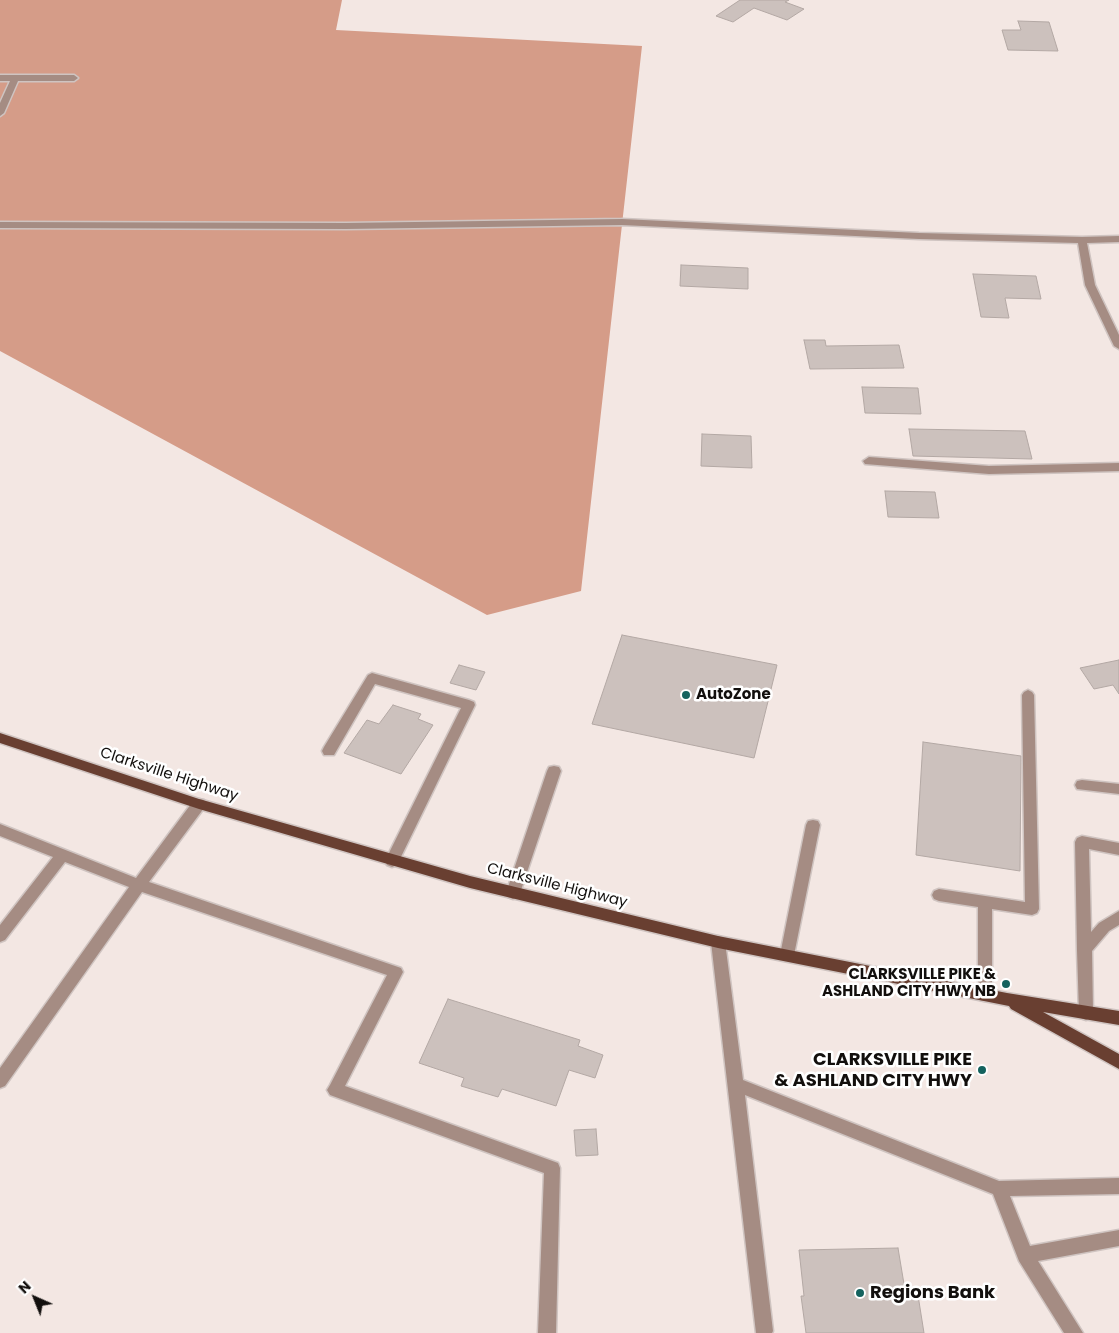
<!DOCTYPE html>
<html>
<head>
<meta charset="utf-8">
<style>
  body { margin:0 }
  #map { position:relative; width:1119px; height:1333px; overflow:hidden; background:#f3e7e3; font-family:Poppins,sans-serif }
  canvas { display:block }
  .north { position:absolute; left:10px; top:1273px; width:50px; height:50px; -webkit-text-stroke:4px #fff; paint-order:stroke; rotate:316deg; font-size:14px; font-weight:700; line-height:20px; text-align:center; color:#120f0d }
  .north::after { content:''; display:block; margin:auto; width:18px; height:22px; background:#120f0d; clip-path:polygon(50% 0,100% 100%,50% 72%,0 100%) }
</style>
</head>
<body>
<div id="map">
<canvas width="1119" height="1333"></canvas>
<div class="north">N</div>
</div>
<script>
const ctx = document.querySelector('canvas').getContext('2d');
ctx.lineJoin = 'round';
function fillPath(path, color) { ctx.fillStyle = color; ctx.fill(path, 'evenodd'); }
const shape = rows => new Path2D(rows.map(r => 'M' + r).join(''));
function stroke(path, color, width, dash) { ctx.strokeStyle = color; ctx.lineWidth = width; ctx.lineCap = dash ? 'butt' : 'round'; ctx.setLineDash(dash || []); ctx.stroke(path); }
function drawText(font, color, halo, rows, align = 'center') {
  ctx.font = font + ' Poppins,sans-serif'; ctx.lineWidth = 5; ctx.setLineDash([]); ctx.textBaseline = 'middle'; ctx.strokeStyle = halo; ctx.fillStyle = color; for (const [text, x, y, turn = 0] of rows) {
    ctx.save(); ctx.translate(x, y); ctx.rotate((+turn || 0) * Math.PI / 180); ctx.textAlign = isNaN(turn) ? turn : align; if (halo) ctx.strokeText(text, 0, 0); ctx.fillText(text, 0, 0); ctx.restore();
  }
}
fillPath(shape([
  [0,0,342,0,336,30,642,46,581,591,487,615,0,351]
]), '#d59c88');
const building = shape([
  [740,0,789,0,785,2,804,9,787,20,754,8,733,22,716,16,740,0],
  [1018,21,1049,22,1058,51,1008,50,1002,30,1021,30,1018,21],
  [681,265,748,268,748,289,680,286,681,265],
  [973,274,1036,276,1041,299,1005,298,1009,318,981,317,973,274],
  [804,340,825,340,826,346,899,345,904,368,810,369,804,340],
  [862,387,918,388,921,414,865,413,862,387],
  [909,429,1025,431,1032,459,913,456,909,429],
  [702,434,751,436,752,468,701,466,702,434],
  [885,491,935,492,939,518,888,517,885,491],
  [622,635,777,665,754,758,592,724,622,635],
  [1119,660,1119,694,1113,685,1094,689,1080,668,1119,660],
  [459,665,485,672,476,690,450,683,459,665],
  [393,705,421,714,418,719,433,725,401,774,344,753,367,720,379,724,393,705],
  [923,742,1021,756,1020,871,916,855,923,742],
  [448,999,580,1040,578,1046,603,1055,595,1078,569,1070,556,1106,502,1089,498,1097,461,1086,464,1078,419,1063,448,999],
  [596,1129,598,1155,576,1156,574,1130,596,1129],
  [898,1248,905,1290,917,1289,924,1333,806,1333,801,1296,804,1296,799,1250,898,1248]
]);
fillPath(building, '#ccc1bd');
stroke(building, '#b3a8a4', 1);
const minor = shape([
  [0,75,74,75,78,78,74,81,18,81,4,113,0,116,0,103,10,81,0,81,0,75],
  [622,219,919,233,1082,237,1119,236,1119,242,1087,243,1095,285,1119,335,1119,349,1114,346,1085,285,1078,243,919,239,622,225,346,229,0,228,0,222,346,223,622,219],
  [869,457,989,466,1119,463,1119,471,989,474,865,464,863,461,869,457],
  [372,673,469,700,474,702,475,705,397,865,392,867,387,865,385,861,461,708,375,684,334,755,324,755,322,751,324,747,368,675,372,673],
  [1028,690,1032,692,1034,695,1039,909,1037,913,1032,915,992,909,992,995,990,1000,985,1001,980,1000,978,995,978,907,939,901,934,899,932,895,934,891,939,889,1025,902,1022,695,1024,692,1028,690],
  [554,766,559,767,561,771,520,893,518,897,513,899,508,897,506,893,547,771,549,767,554,766],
  [1082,780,1119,784,1119,794,1077,789,1075,785,1077,781,1082,780],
  [199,799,204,800,206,804,204,808,149,882,401,968,403,972,345,1086,558,1163,560,1168,556,1333,538,1333,544,1173,330,1095,327,1090,330,1085,387,975,142,892,5,1086,0,1088,0,1068,129,887,65,862,5,940,0,942,0,925,53,857,0,836,0,824,136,878,194,800,199,799],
  [813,820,818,821,820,825,794,955,792,959,787,961,782,959,780,955,806,825,808,821,813,820],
  [1082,836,1119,843,1119,855,1089,849,1091,932,1099,923,1119,911,1119,925,1109,931,1092,951,1093,1013,1091,1018,1086,1020,1081,1018,1079,1013,1077,950,1075,842,1077,838,1082,836],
  [718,936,723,938,725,942,743,1080,999,1181,1119,1178,1119,1194,1010,1196,1030,1246,1119,1230,1119,1246,1038,1261,1083,1333,1064,1333,1019,1261,993,1194,745,1095,773,1331,772,1333,756,1333,711,942,713,938,718,936]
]);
const major = shape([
  [0,733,199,799,470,876,718,936,1007,993,1119,1011,1119,1025,1043,1012,1119,1054,1119,1069,1011,1009,1009,1006,718,948,470,888,199,809,0,743,0,733]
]);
stroke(minor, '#cfc4c1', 3);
stroke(major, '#cfc4c1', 3);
fillPath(minor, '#a58c83');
fillPath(major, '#693f31');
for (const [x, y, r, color] of [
  [686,695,5,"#14625e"],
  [1006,984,5,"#14625e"],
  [982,1070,5,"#14625e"],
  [860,1293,5,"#14625e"]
]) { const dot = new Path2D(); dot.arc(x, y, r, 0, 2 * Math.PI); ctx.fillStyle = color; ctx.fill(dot); stroke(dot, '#fff', 2); }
drawText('bold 15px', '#120f0d', '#fff', [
  ["AutoZone",696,695],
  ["CLARKSVILLE PIKE &",996,975,"right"],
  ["ASHLAND CITY HWY NB",996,992,"right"]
], 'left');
drawText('15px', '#120f0d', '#fff', [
  ["Clarksville Highway",169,775,18],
  ["Clarksville Highway",557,886,14]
]);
drawText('bold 18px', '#120f0d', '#fff', [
  ["CLARKSVILLE PIKE",972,1060],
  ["& ASHLAND CITY HWY",972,1081],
  ["Regions Bank",870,1293,"left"]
], 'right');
</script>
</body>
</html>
